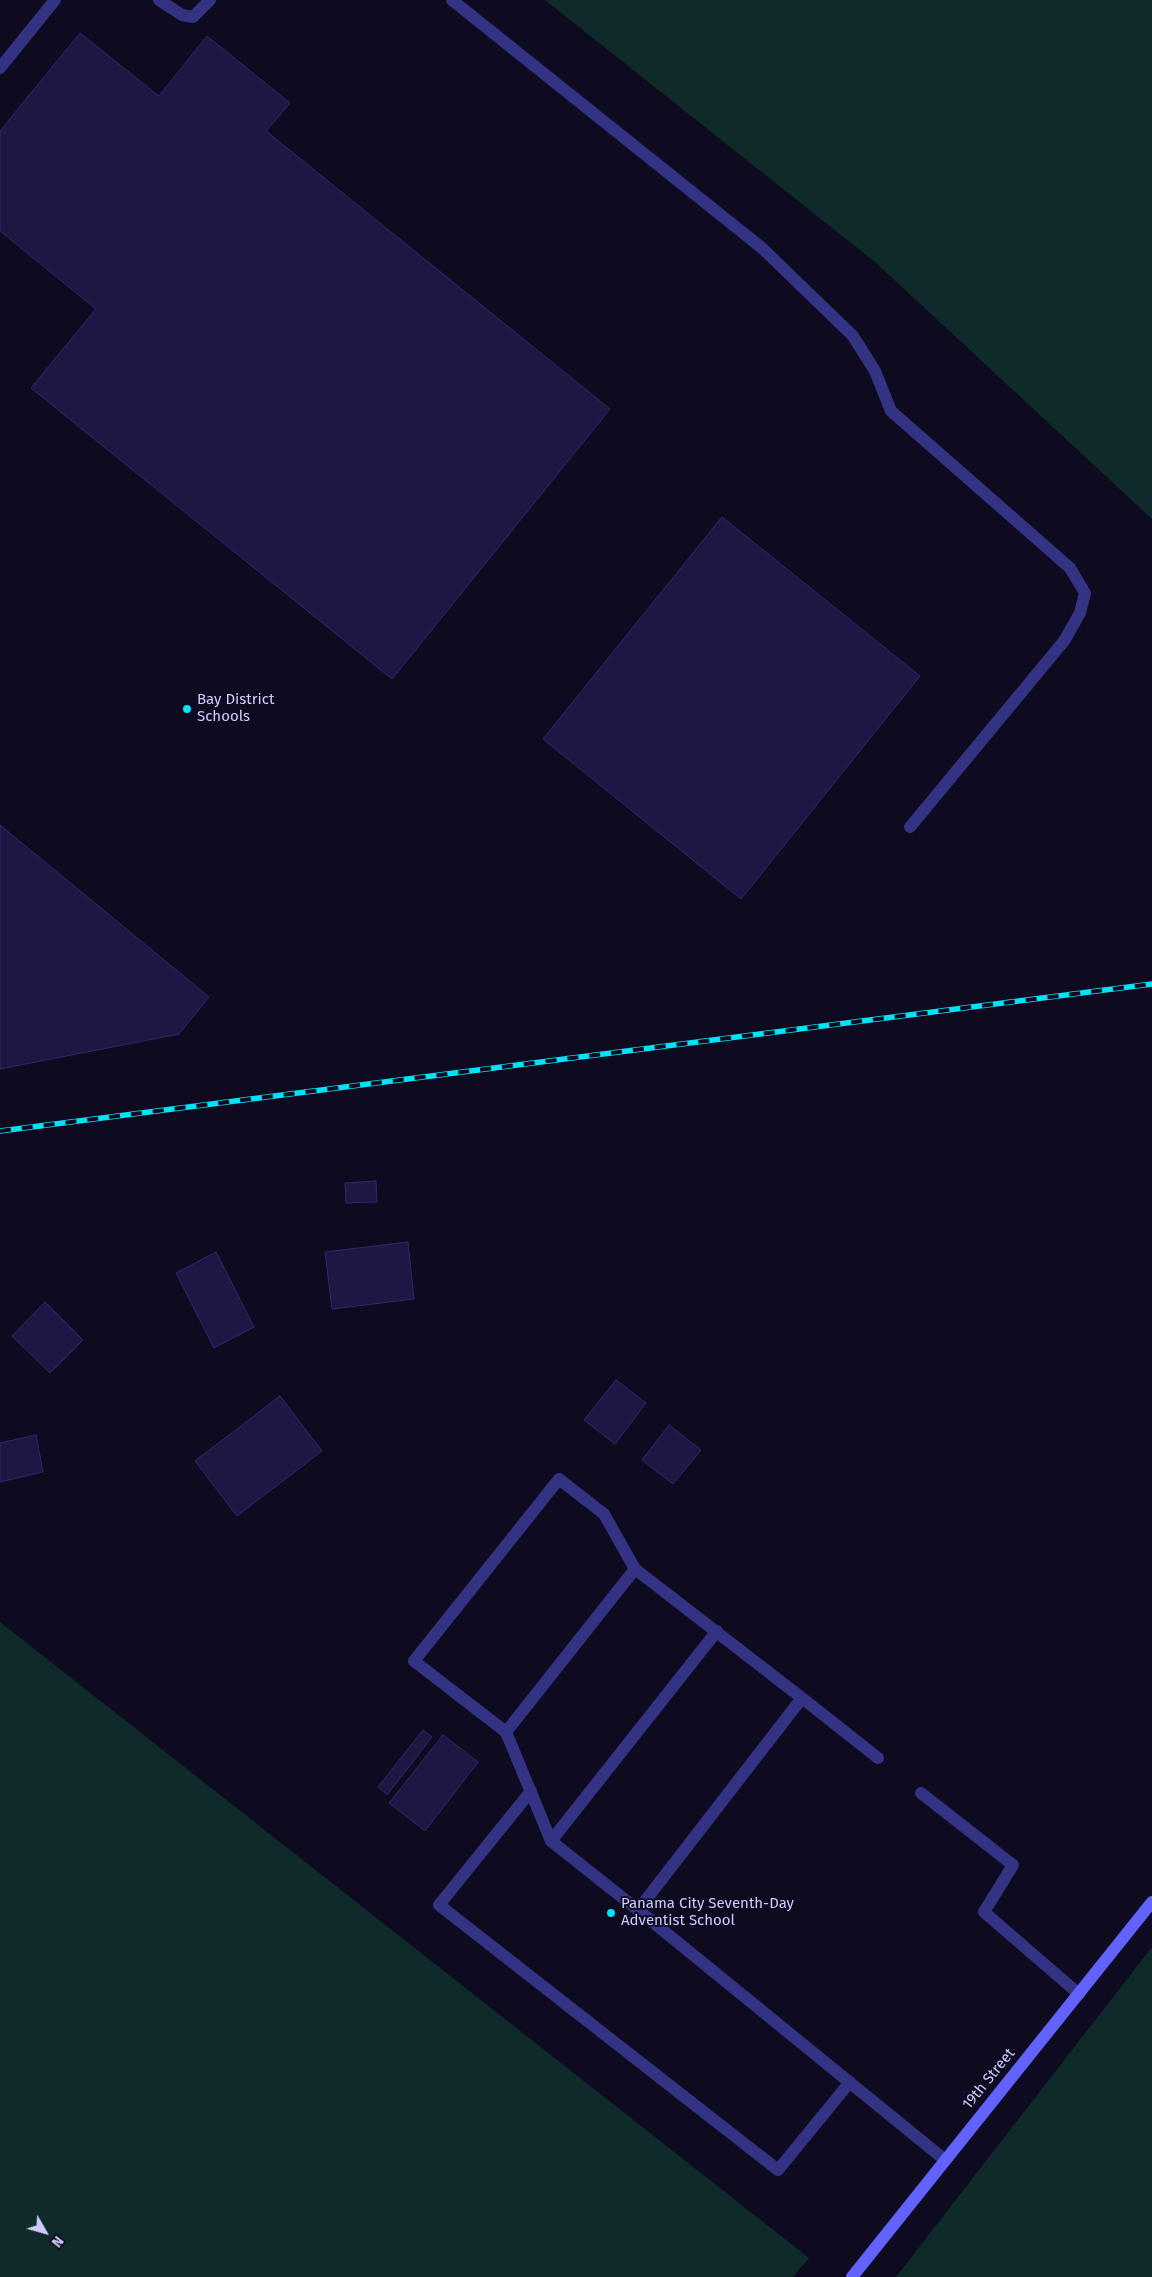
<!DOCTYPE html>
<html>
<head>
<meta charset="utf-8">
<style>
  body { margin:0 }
  #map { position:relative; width:1152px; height:2277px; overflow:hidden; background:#0e0b21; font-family:"Fira Sans",sans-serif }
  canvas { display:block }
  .north { position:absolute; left:20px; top:2207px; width:50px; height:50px; -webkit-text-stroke:4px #0e0b21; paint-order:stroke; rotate:128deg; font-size:14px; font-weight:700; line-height:20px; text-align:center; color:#cfcbff }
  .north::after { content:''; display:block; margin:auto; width:18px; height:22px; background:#cfcbff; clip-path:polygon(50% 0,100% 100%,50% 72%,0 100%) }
</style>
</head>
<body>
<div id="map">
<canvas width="1152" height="2277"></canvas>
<div class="north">N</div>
</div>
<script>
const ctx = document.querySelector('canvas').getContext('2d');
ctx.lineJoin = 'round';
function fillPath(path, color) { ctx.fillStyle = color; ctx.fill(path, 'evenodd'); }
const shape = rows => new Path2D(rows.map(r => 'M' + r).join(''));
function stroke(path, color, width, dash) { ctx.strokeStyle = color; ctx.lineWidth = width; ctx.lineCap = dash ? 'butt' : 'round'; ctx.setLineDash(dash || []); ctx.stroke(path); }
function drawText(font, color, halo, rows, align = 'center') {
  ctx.font = font + ' "Fira Sans",sans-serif'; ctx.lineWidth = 4; ctx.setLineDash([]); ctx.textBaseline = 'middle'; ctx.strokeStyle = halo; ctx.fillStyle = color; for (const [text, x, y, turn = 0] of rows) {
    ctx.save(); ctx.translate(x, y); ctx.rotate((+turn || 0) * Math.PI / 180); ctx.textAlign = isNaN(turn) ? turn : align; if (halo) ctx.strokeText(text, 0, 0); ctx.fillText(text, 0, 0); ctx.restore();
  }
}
fillPath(shape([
  [545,0,1152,0,1152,519,875,262],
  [0,1622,809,2258,793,2277,0,2277],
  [1152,1947,1152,2277,896,2277]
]), '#0e2b29');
const building = shape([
  [80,33,159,96,207,36,290,103,266,131,610,409,392,679,31,388,96,309,0,231,0,131,80,33],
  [722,517,920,676,741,899,543,739,722,517],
  [0,825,209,997,179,1034,0,1069,0,825],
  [376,1181,377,1202,346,1203,345,1183,376,1181],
  [408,1242,414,1299,332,1309,325,1252,408,1242],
  [216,1252,254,1327,214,1348,176,1273,216,1252],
  [45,1302,83,1340,50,1373,12,1336,45,1302],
  [616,1380,646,1403,615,1444,584,1420,616,1380],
  [280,1396,322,1451,237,1516,195,1461,280,1396],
  [669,1425,701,1450,673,1484,642,1460,669,1425],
  [36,1435,43,1472,0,1482,0,1443,36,1435],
  [423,1730,432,1737,387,1795,378,1787,423,1730],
  [443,1735,478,1762,425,1831,389,1803,443,1735]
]);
fillPath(building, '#1e1643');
stroke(building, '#332671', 1);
stroke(shape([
  [159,0,182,15,193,17,210,0],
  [452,0,762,248,853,336,875,371,891,411,1070,568,1085,593,1080,613,1064,641,910,827],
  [0,68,55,0],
  [635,1569,506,1732,414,1661,559,1479,604,1514,635,1569,802,1698],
  [506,1732,551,1841],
  [878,1758,802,1698,638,1910,945,2160],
  [531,1791,439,1905,778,2170,850,2082],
  [921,1793,1013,1865,984,1912,1079,1994],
  [638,1910,551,1841,717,1631]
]), '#333283', 12);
stroke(shape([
  [852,2277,1152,1902]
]), '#6262ff', 12);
const rail = shape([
  [0,1131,1152,984]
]);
stroke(rail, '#00e4f6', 5.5);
stroke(rail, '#0e0b21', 4, [11]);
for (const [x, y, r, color] of [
  [187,709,5,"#00e4f6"],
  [611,1913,5,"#00e4f6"]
]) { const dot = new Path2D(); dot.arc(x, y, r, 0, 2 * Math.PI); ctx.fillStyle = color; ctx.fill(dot); stroke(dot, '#0e0b21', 2); }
drawText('15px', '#cfcbff', '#0e0b21', [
  ["Bay District",197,700],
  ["Schools",197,717],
  ["Panama City Seventh-Day",621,1904],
  ["Adventist School",621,1921]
], 'left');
drawText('15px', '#cfcbff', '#0e0b21', [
  ["19th Street",989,2079,-51]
]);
</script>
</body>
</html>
